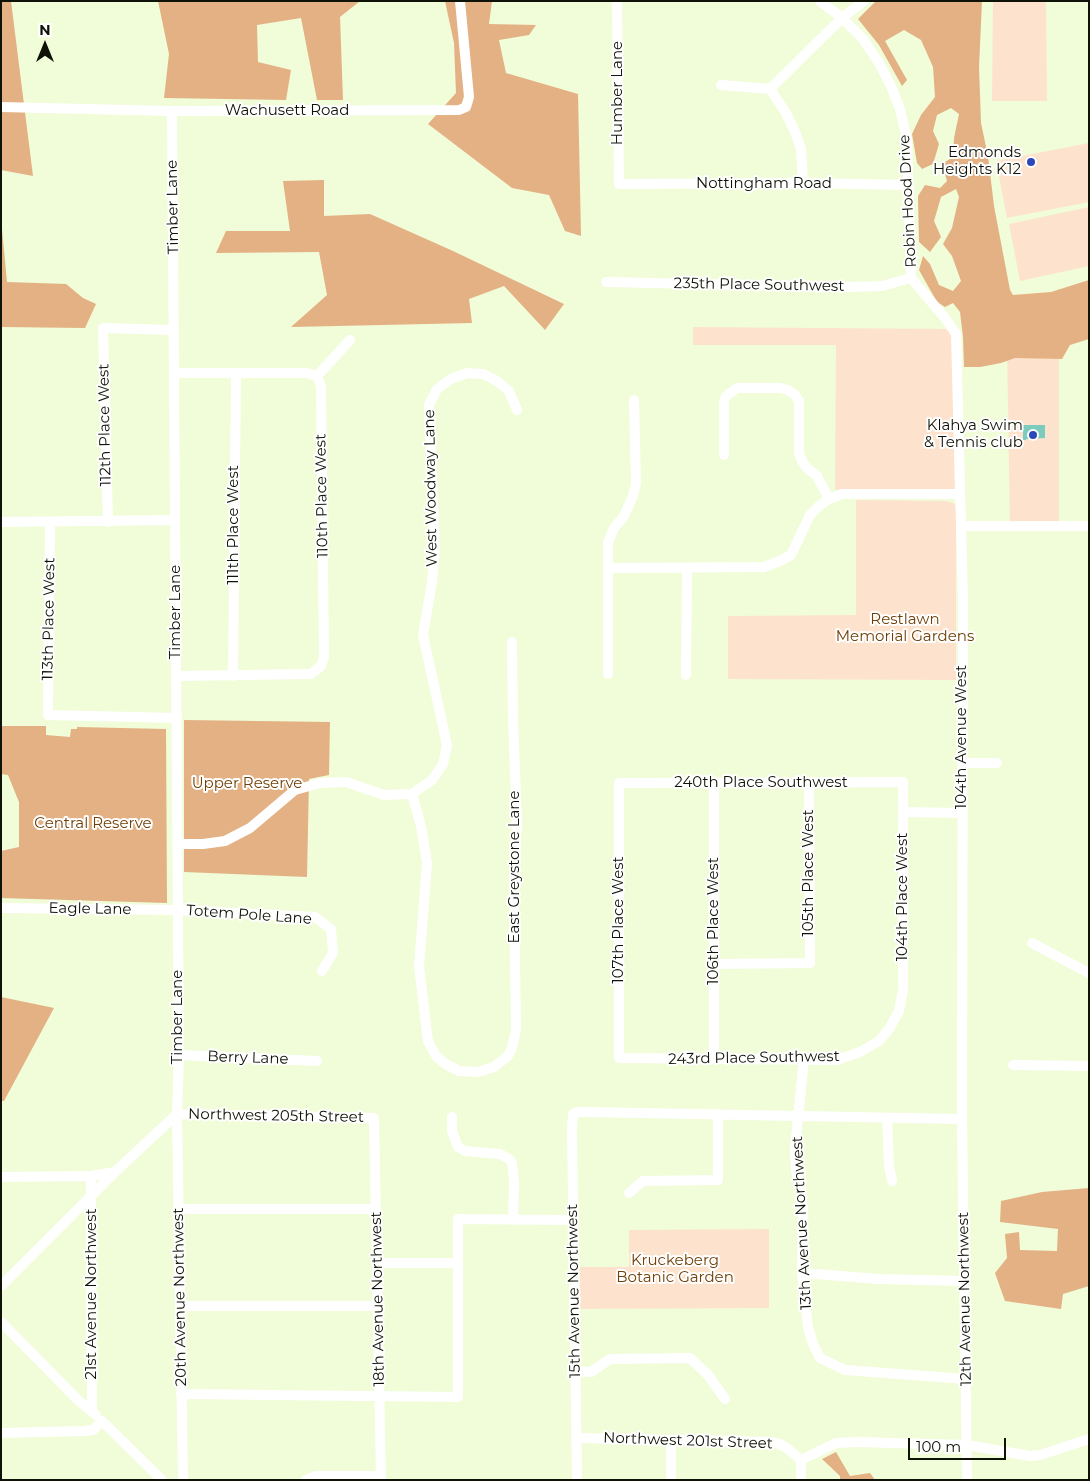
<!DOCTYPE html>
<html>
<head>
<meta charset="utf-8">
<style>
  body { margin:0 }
  #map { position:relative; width:1090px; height:1481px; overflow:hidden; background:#f1fcd9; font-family:Montserrat,sans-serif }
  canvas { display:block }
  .frame { position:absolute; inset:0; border:2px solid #0f1206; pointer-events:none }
  .north { position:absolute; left:20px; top:20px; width:50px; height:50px; -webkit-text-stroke:4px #fff; paint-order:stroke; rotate:0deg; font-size:14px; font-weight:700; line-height:20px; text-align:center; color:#0f1206 }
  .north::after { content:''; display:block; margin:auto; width:18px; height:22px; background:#0f1206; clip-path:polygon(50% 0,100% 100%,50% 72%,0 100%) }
  .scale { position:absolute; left:908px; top:1438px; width:98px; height:22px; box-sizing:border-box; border:2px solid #0f1206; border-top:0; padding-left:6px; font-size:15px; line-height:18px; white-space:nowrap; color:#0f1206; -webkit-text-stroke:4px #fff; paint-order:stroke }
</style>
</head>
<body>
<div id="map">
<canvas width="1090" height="1481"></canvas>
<div class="frame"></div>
<div class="north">N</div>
<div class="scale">100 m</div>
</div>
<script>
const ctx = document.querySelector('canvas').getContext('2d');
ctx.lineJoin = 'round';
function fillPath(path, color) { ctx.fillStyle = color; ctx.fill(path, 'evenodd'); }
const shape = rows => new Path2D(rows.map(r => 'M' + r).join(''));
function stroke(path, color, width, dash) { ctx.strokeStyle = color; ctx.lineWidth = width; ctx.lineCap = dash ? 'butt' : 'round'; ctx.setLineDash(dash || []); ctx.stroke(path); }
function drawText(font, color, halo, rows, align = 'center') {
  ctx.font = font + ' Montserrat,sans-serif'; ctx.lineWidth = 4; ctx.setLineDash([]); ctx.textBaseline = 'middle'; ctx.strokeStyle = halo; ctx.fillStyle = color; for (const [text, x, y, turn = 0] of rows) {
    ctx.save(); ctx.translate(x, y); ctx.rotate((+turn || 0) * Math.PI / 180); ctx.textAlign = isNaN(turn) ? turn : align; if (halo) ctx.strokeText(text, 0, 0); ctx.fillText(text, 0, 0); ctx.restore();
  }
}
fillPath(shape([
  [993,1,1046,1,1047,101,992,101],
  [1089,143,1089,202,1007,218,996,161],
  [1089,207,1089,266,1020,281,1009,224],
  [693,327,949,329,952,336,955,491,835,490,836,345,693,345],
  [1007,343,1059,343,1059,526,1010,526],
  [856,500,946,501,953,503,956,506,956,680,728,679,728,616,856,615],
  [769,1229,769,1308,580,1309,580,1267,629,1267,629,1230]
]), '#fde3cd');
fillPath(shape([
  [1,1,11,1,33,176,1,170],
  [158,1,360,1,340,17,343,100,317,100,301,18,257,25,258,62,291,70,286,100,164,98,169,54],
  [445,1,492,1,489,24,536,25,529,35,499,40,506,73,578,94,581,236,565,231,549,195,512,188,428,124,456,93,454,43],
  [876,1,982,1,979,67,981,123,988,156,994,206,1010,290,1013,295,1051,292,1089,280,1089,339,1070,345,1062,359,1015,358,1001,363,980,367,964,367,963,337,960,312,953,303,945,307,937,302,919,270,923,256,930,264,939,285,953,291,961,281,952,256,943,244,952,228,959,197,956,189,941,197,934,221,941,237,930,252,919,242,918,196,925,185,940,188,947,181,942,164,953,157,954,138,959,114,951,108,937,115,933,131,939,144,933,164,922,169,917,163,912,134,921,115,935,97,933,67,921,40,904,30,885,41,907,80,902,86,879,45,858,19],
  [324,180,324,216,370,214,453,251,564,304,545,330,504,286,469,299,472,323,291,327,327,295,319,252,216,253,226,231,290,231,283,181],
  [1,219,7,282,66,284,83,298,96,304,85,328,1,327],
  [184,720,330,722,329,775,309,779,307,877,184,872],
  [1,726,46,726,46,735,70,737,71,729,77,729,77,727,166,729,167,903,1,898,1,851,19,847,19,802,8,775,1,774],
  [1,997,54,1008,4,1101,1,1101],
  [1089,1188,1089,1286,1063,1294,1061,1309,1005,1301,995,1273,1007,1258,1005,1234,1019,1232,1020,1250,1057,1251,1058,1229,1000,1222,1001,1201,1042,1192],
  [836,1452,850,1476,870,1473,875,1480,840,1480,840,1476,822,1459]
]), '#e3b183');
fillPath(shape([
  [1023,425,1045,425,1045,438,1026,439,1026,440,1023,440]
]), '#7bccbc');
stroke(shape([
  [617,1,619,184,803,183,909,185],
  [820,1,842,18,863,39,879,63,891,86,900,109,907,140,911,278,945,318,956,334,963,600,962,1119,967,1480],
  [721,85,770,89,786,113,795,132,801,149,803,183],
  [770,89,842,18,864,1],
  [1,107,172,111,459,110,466,107,469,97,460,1],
  [172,111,179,1055,177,1114,183,1480],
  [606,282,847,287,882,286,911,278],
  [174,373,307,373,317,376],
  [724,455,724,402,726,396,737,388,780,388,788,390,795,395,799,401,799,453,802,461,807,468,817,476,829,499],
  [1,522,175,520],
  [50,522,48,715,177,718],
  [108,522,103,328,174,330],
  [962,526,1089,526],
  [608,568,764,567,780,561,791,555,810,515,819,506,829,499,842,494,960,494],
  [608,674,608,542,614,528,624,516,633,496,636,483,634,400],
  [686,675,687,568],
  [176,676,311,674,321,666,324,657,321,386,317,376,350,340],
  [233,676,236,373],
  [962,763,997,763],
  [903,782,903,990,899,1011,889,1029,879,1041,860,1052,837,1060,619,1058,619,783,903,782],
  [714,783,714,1059],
  [412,794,421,826,427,863,419,967,428,1041,436,1056,444,1063,459,1071,478,1072,494,1067,508,1056,512,1048,516,1030,514,882,517,823,513,720,512,642],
  [412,794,432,780,443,764,447,745,423,635,432,582,435,548,429,405,437,389,451,379,467,373,483,374,497,381,509,391,517,410],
  [903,812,962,813],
  [177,844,203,844,225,841,250,828,295,790,320,783,346,782,384,795,412,794],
  [1,908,178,910,315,917,331,929,333,953,322,971],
  [1032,943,1089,973],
  [714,964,810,963,809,783],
  [179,1055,317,1061],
  [804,1059,795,1147,796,1171,801,1189,803,1209,802,1273,808,1327,813,1344,820,1358,845,1370,966,1379],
  [1013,1065,1089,1066],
  [177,1114,374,1118,381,1480],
  [452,1117,452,1131,458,1147,465,1151,500,1154,509,1159,512,1163,514,1182,513,1220],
  [887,1118,889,1166,892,1181],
  [91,1176,92,1412],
  [1,1177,91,1176,115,1172,177,1114],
  [629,1193,643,1181,718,1180,718,1114],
  [178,1209,376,1209],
  [377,1263,458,1263],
  [802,1273,879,1279,964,1281],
  [1,1286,115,1172],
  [180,1306,378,1306],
  [1,1322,79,1401,96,1415],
  [575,1371,591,1372,610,1359,690,1358,708,1375,725,1399],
  [181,1394,458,1397,458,1219,573,1220],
  [1,1433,83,1431,93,1430,102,1421,162,1480],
  [576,1438,770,1442,780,1444,788,1449,801,1460,836,1443,856,1442,967,1445,1030,1456,1040,1455,1089,1439],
  [671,1440,671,1480],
  [306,1480,316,1476,381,1476],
  [577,1480,572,1130,573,1114,578,1112,585,1112,962,1119],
  [801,1480,801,1460]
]), '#fff', 10);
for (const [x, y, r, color] of [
  [1031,162,5,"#2b48b8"],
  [1033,435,5,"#2b48b8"]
]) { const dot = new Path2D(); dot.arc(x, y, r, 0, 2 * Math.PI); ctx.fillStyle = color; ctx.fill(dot); stroke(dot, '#fff', 2); }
drawText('15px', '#0f1206', '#fff', [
  ["Humber Lane",618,93,-90],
  ["Wachusett Road",287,111],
  ["Nottingham Road",764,184],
  ["Robin Hood Drive",908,201,-93],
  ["Timber Lane",173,207,-91],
  ["235th Place Southwest",759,285,1],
  ["112th Place West",105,425,-91],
  ["West Woodway Lane",431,488,-91],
  ["110th Place West",322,496,-91],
  ["111th Place West",234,525,-90],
  ["Timber Lane",176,612,-90],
  ["113th Place West",49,619,-89],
  ["104th Avenue West",962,737,-90],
  ["240th Place Southwest",761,783],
  ["East Greystone Lane",515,867,-90],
  ["105th Place West",809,873,-90],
  ["104th Place West",903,897,-90],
  ["Eagle Lane",90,909,1],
  ["Totem Pole Lane",249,915,4],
  ["107th Place West",619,920,-90],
  ["106th Place West",714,921,-90],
  ["Timber Lane",178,1017,-90],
  ["Berry Lane",248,1058,2],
  ["243rd Place Southwest",754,1058,-1],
  ["Northwest 205th Street",276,1116,1],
  ["13th Avenue Northwest",802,1223,-93],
  ["15th Avenue Northwest",574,1291,-91],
  ["21st Avenue Northwest",92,1294,-90],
  ["20th Avenue Northwest",180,1297,-91],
  ["18th Avenue Northwest",378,1299,-91],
  ["12th Avenue Northwest",965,1299,-91],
  ["Northwest 201st Street",688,1441,2]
]);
drawText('15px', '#0f1206', '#fff', [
  ["Edmonds",1021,153],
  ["Heights K12",1021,170],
  ["Klahya Swim",1023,426],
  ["& Tennis club",1023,443]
], 'right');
drawText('15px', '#6f4008', '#fff', [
  ["Restlawn",905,620],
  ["Memorial Gardens",905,637],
  ["Upper Reserve",247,784],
  ["Central Reserve",93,824],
  ["Kruckeberg",675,1261],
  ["Botanic Garden",675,1278]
]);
</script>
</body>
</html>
